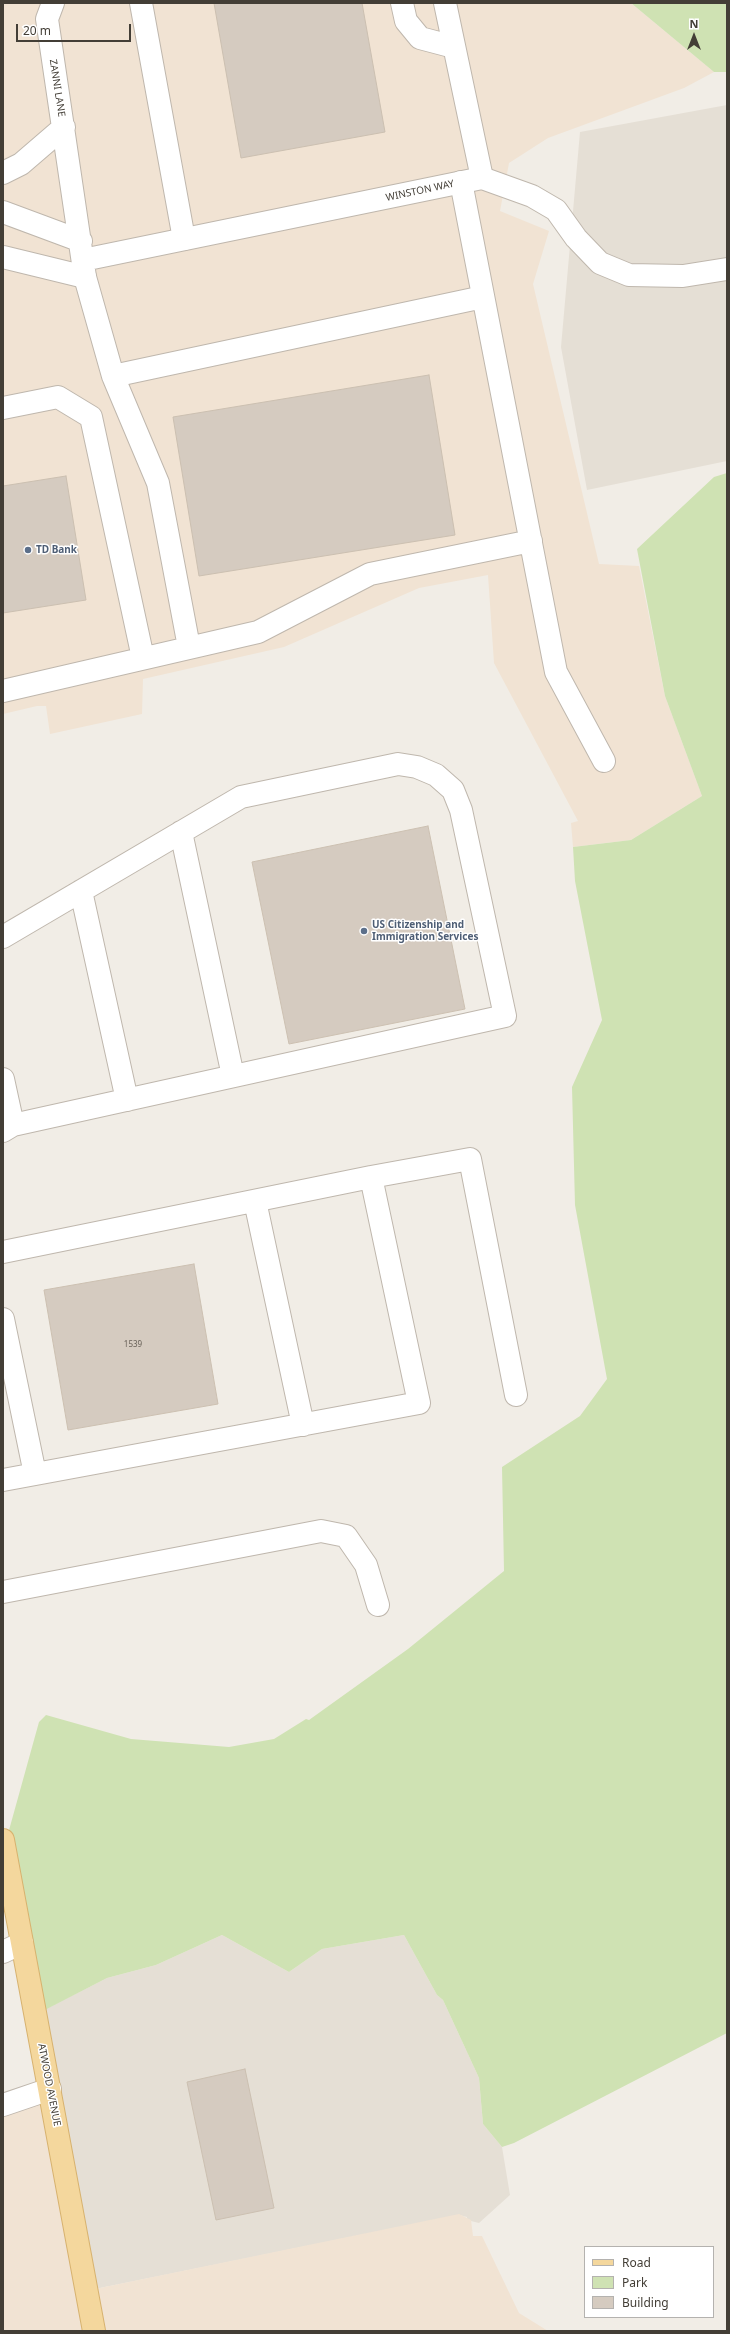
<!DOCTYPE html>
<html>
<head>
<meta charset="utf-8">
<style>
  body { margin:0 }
  #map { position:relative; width:730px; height:2334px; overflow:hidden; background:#f1ede6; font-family:"Noto Sans",sans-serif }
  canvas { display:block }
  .frame { position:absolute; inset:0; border:4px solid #433e36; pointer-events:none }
  .legend { position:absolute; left:584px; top:2246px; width:130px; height:72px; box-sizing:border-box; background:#fff; border:1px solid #b4b2af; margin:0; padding:5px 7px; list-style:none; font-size:12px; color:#433e36 }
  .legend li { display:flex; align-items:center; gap:8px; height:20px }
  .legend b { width:20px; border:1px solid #b4b2af }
  .north { position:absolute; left:674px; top:16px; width:40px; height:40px; -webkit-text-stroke:3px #fff; paint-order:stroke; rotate:0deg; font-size:11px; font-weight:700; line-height:16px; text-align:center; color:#433e36 }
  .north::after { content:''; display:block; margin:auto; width:14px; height:18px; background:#433e36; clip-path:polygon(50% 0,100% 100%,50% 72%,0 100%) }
  .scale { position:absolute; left:16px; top:24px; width:115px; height:18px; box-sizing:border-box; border:2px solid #433e36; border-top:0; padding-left:5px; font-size:12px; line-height:14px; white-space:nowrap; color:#433e36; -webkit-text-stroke:3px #fff; paint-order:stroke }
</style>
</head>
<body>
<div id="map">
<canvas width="730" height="2334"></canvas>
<div class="frame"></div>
<ul class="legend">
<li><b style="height:5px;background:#f4d79d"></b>Road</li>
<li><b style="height:11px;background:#cfe2b3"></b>Park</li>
<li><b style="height:11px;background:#d5cbc0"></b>Building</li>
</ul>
<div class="north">N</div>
<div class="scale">20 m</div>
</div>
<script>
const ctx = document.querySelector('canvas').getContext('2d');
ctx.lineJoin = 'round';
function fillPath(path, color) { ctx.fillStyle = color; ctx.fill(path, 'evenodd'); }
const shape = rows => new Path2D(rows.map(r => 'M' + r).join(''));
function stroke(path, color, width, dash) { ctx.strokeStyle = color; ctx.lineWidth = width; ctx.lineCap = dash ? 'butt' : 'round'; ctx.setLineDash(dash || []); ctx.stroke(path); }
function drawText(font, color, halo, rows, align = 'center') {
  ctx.font = font + ' "Noto Sans",sans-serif'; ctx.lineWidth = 3; ctx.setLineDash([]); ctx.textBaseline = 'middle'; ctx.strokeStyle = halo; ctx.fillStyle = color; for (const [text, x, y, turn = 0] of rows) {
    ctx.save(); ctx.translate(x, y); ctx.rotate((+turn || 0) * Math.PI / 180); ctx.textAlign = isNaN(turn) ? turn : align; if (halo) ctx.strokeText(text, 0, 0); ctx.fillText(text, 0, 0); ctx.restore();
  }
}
fillPath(shape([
  [727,105,727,461,587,490,561,347,580,132],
  [222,1935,289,1972,322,1949,404,1935,437,1995,443,2000,479,2078,483,2124,502,2147,510,2195,479,2223,467,2220,467,2217,459,2215,95,2289,38,2013,107,1978,156,1965]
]), '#e5dfd5');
fillPath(shape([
  [3,3,631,3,714,72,684,88,548,138,509,163,500,211,549,231,533,284,599,564,639,566,665,696,702,796,631,840,573,847,571,823,578,821,494,663,488,575,419,588,284,647,143,679,142,714,50,734,46,706,37,706,3,714],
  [52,2082,95,2289,459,2214,471,2220,473,2236,482,2236,519,2313,548,2331,3,2331,3,2103]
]), '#f1e3d3');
fillPath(shape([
  [631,3,727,3,727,72,714,72],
  [727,473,727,2033,514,2143,502,2147,483,2124,479,2078,443,2000,437,1995,404,1935,322,1949,289,1972,222,1935,156,1965,107,1978,39,2013,6,1841,39,1722,46,1715,131,1739,229,1747,274,1739,306,1719,309,1720,408,1649,504,1571,502,1467,580,1416,607,1379,575,1205,572,1087,602,1020,575,881,573,847,631,840,702,796,665,696,637,549,714,477]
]), '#cfe2b3');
const building = shape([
  [214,3,362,3,385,132,241,158,214,3],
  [429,375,455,535,199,576,173,417,429,375],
  [66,476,86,600,3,613,3,486,66,476],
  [428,826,465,1009,289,1044,252,862,428,826],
  [194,1264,218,1404,68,1430,44,1290,194,1264],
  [245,2069,274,2208,216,2220,187,2082,245,2069]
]);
fillPath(building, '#d5cbc0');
stroke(building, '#ccc0b1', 1);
const lane = shape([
  [141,3,184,239],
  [402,3,406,21,420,38,454,47],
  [445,3,482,178],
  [461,182,556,672,604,761],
  [85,277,113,376,158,483,189,647],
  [113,376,483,297],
  [3,408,58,397,91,417,143,658],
  [3,691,258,632,370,574,531,541],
  [181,832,233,1076],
  [81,891,127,1100],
  [3,937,241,797,398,764,417,767,436,775,453,790,461,810,505,1016,13,1125,3,1131],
  [3,1079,13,1125],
  [371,1177,470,1159,516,1395],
  [255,1201,303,1425],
  [3,1252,371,1177,419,1403,3,1480],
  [3,1319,35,1474],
  [3,1592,321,1531,346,1536,366,1565,378,1605],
  [3,1952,22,1943],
  [3,2105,50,2089]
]);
const street = shape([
  [3,173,21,164,64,127],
  [3,212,81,241],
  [3,257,85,277,47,19,53,3],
  [83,260,482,178,532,196,556,210,576,238,600,263,629,275,683,276,727,269]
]);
const primary = shape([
  [3,1840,94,2331]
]);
stroke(lane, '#bfb7ad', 24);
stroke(street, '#bfb7ad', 24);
stroke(primary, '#d7b26f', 24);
stroke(lane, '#fff', 22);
stroke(street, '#fff', 22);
stroke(primary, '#f4d79d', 22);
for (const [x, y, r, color] of [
  [28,550,4,"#5c6f8a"],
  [364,931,4,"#5c6f8a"]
]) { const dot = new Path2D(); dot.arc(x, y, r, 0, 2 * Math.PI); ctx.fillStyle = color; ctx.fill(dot); stroke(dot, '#fff', 1.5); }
drawText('8px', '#686158', null, [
  ["1539",133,1345]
]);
drawText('10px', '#433e36', '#fff', [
  ["ZANNI LANE",57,88,81],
  ["WINSTON WAY",420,191,-12],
  ["ATWOOD AVENUE",49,2085,79]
]);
drawText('bold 10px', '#4e5e75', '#fff', [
  ["TD Bank",36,550],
  ["US Citizenship and",372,925],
  ["Immigration Services",372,937]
], 'left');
</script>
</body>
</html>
